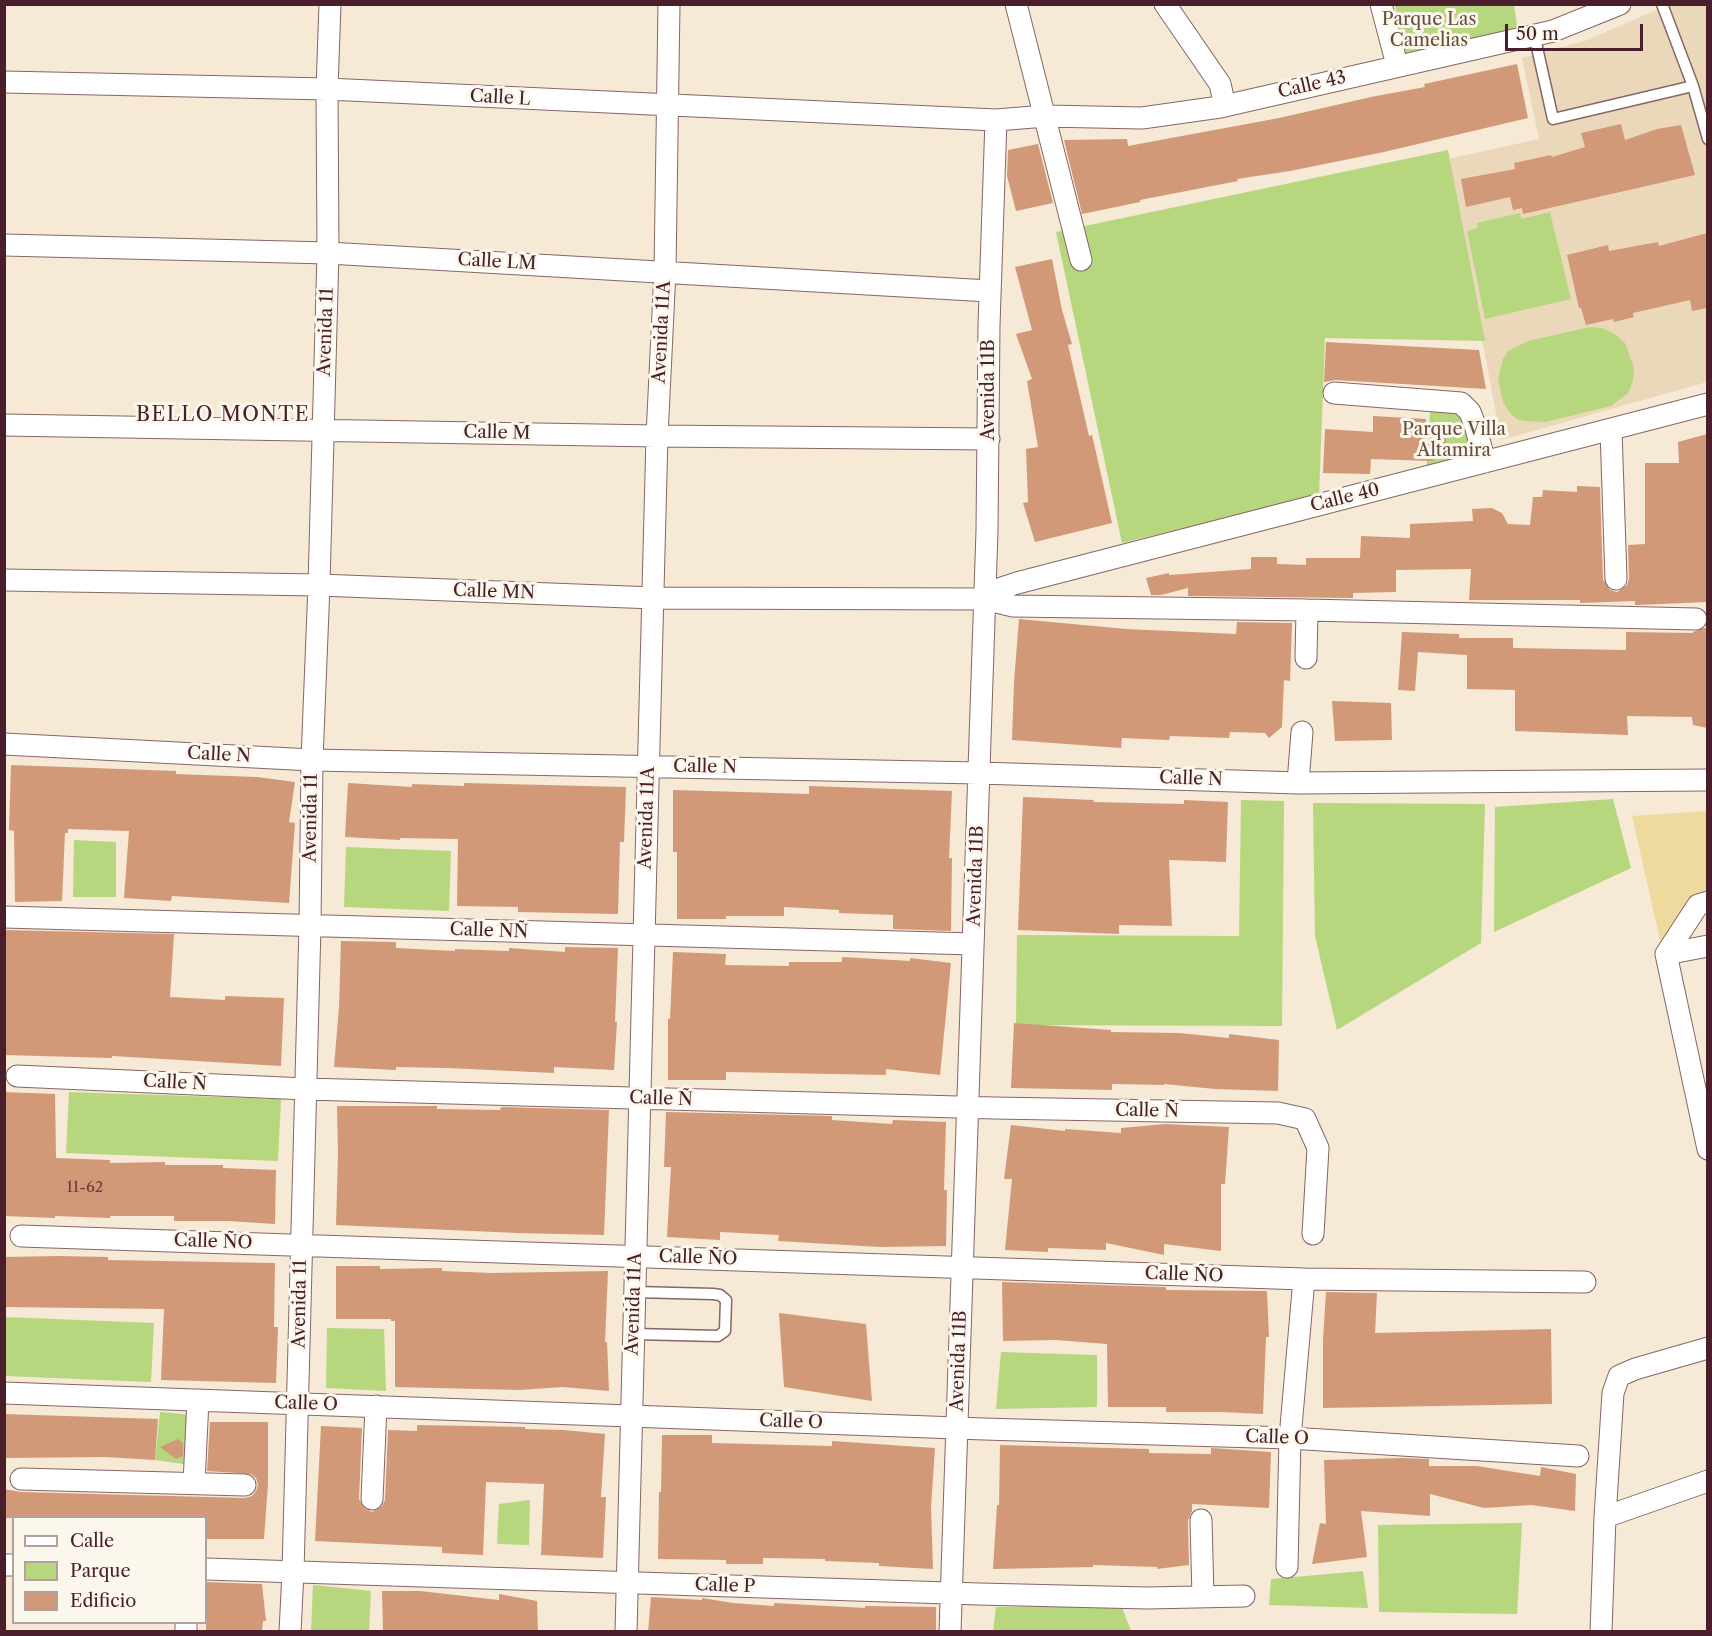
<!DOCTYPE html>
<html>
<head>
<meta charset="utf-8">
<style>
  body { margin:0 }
  #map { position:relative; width:1712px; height:1636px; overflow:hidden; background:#f6e9d5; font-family:"Libre Caslon Text",serif }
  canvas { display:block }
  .frame { position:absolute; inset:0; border:6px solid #4a1f2b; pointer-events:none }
  .legend { position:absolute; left:12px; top:1516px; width:195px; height:108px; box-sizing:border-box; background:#fbf7ec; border:2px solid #b4a19f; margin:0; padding:8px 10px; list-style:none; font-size:18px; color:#4a1f2b }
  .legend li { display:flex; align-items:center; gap:12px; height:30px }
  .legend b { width:30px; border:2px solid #b4a19f }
  .scale { position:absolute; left:1505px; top:24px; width:138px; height:27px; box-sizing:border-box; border:3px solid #4a1f2b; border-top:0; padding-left:8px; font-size:18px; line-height:21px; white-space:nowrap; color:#4a1f2b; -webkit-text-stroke:4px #fbf7ec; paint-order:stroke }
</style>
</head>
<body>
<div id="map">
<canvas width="1712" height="1636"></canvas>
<div class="frame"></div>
<ul class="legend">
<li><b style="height:8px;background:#fff"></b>Calle</li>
<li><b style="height:16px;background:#b7d77e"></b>Parque</li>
<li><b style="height:16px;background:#d29979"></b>Edificio</li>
</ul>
<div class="scale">50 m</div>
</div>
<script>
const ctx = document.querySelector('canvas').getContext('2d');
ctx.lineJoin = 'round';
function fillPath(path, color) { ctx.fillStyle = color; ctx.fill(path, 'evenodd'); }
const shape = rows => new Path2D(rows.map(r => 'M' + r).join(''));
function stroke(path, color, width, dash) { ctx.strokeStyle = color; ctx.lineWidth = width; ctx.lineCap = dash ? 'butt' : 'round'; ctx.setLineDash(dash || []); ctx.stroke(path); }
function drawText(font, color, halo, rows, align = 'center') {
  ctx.font = font + ' "Libre Caslon Text",serif'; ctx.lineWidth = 6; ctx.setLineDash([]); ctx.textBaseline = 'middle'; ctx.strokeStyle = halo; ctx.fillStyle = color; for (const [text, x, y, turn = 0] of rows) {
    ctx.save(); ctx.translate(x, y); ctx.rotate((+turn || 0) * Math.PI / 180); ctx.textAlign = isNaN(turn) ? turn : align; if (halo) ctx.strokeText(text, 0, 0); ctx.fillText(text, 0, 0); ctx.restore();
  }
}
fillPath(shape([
  [1667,5,1707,5,1707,382,1501,440,1448,159,1539,139,1522,58,1588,40]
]), '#ebd8ba');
fillPath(shape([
  [1395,5,1514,5,1519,38,1408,63],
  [1448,150,1485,341,1325,338,1319,496,1122,543,1056,232],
  [1550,212,1571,299,1485,319,1467,231,1477,228,1477,223,1520,213,1521,219],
  [1590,327,1602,328,1613,333,1625,343,1634,368,1633,381,1628,393,1611,406,1546,422,1526,421,1517,419,1509,412,1503,402,1498,379,1503,359,1508,351,1528,341],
  [1430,410,1473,411,1487,459,1426,475],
  [1613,799,1631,868,1494,932,1495,807],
  [1241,800,1284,801,1282,1026,1016,1025,1017,935,1239,936],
  [1313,803,1485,804,1481,943,1337,1030,1315,936],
  [74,840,116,842,116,897,73,897],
  [346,847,451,851,449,911,344,907],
  [69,1092,281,1099,278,1161,66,1153],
  [5,1317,154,1323,151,1382,5,1376],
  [327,1328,384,1329,386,1391,326,1388],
  [1001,1352,1097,1355,1097,1407,996,1409],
  [160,1412,193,1415,190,1465,155,1460],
  [530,1500,529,1545,497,1544,499,1504],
  [1522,1523,1517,1614,1379,1612,1378,1525],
  [1363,1571,1368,1608,1269,1605,1271,1579],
  [313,1585,371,1591,369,1631,311,1631],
  [1121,1605,1131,1631,993,1632,996,1607]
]), '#b7d77e');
fillPath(shape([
  [1707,811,1707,899,1663,953,1632,816]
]), '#eeda9e');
fillPath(shape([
  [1517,64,1528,118,1384,152,1290,171,1237,179,1238,181,1140,200,1140,202,1082,214,1064,140,1127,139,1128,146,1279,118,1371,97,1425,87,1424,84],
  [1621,124,1625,140,1657,129,1681,125,1695,175,1523,214,1522,208,1513,210,1510,197,1466,207,1461,179,1515,169,1514,163,1551,155,1552,157,1585,147,1581,133],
  [1038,144,1053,203,1016,211,1007,176,1008,150],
  [1707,233,1707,308,1692,311,1690,300,1633,313,1634,317,1614,322,1613,319,1586,325,1581,308,1579,308,1567,255,1608,245,1609,251,1658,242,1659,246],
  [1052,259,1062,310,1072,344,1068,345,1089,436,1092,435,1112,523,1035,542,1023,503,1028,502,1026,449,1038,447,1027,381,1032,379,1016,334,1032,330,1015,267],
  [1326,342,1479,350,1486,389,1335,380,1324,382],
  [1373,416,1426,419,1424,446,1445,437,1449,453,1431,461,1371,459,1370,474,1323,473,1325,429,1373,432],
  [1707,434,1707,602,1638,605,1635,605,1635,601,1580,603,1580,600,1469,600,1471,569,1396,570,1396,592,1353,593,1353,598,1188,596,1188,588,1161,595,1151,595,1146,578,1169,573,1169,575,1251,569,1251,557,1277,557,1277,564,1306,565,1306,558,1360,558,1361,536,1410,538,1410,524,1473,521,1472,509,1492,508,1502,513,1508,524,1530,525,1533,497,1542,497,1543,490,1577,492,1577,486,1600,487,1603,580,1610,590,1617,592,1627,585,1629,579,1628,545,1645,544,1645,463,1679,463,1678,442],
  [1019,619,1126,629,1236,634,1237,622,1292,623,1290,681,1284,680,1282,727,1269,738,1265,733,1230,732,1229,738,1170,736,1169,740,1122,738,1121,748,1012,740,1014,682],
  [1704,628,1707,628,1707,728,1693,725,1692,717,1627,716,1628,735,1515,731,1515,690,1467,689,1467,655,1418,652,1415,691,1398,690,1402,632,1459,634,1459,638,1513,638,1513,648,1626,650,1626,632,1693,633,1693,632],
  [1332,701,1391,703,1392,740,1335,741],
  [11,765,176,771,176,774,257,777,295,782,289,822,295,823,289,903,172,896,171,901,124,898,129,831,68,829,68,833,65,833,62,901,15,902,14,831,9,830],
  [348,783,412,787,412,784,464,786,464,783,626,787,624,842,620,842,618,914,518,912,518,907,457,906,458,839,400,838,400,840,345,837],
  [809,786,952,791,949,858,952,858,951,931,893,929,893,915,839,913,839,910,784,907,784,916,726,916,726,919,677,919,677,852,673,852,673,790,809,794],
  [1023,797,1094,800,1093,802,1184,804,1184,800,1228,802,1226,862,1169,860,1172,926,1119,925,1119,934,1018,930],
  [4,930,174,934,170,997,225,1000,225,996,284,998,281,1066,112,1056,112,1058,4,1055],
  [341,941,396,942,396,948,455,951,455,949,509,951,509,948,565,952,565,947,618,948,615,1022,617,1022,614,1070,554,1067,554,1073,447,1068,396,1067,396,1070,334,1067,339,1007],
  [673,952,726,954,725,965,789,966,789,962,842,962,842,957,910,961,910,958,951,963,940,1075,886,1069,886,1075,726,1072,726,1080,668,1080,668,1019,670,1019],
  [1014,1023,1111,1030,1111,1032,1179,1033,1229,1038,1229,1034,1279,1040,1278,1091,1215,1089,1164,1084,1164,1085,1112,1084,1112,1090,1011,1088],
  [4,1092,55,1094,56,1158,110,1160,110,1163,165,1162,165,1165,223,1165,223,1168,276,1170,275,1224,228,1221,174,1221,174,1216,110,1216,110,1218,55,1216,55,1218,4,1216],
  [337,1106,437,1106,437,1109,500,1110,501,1107,609,1110,604,1235,517,1233,336,1225,338,1154],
  [666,1112,832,1116,832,1120,892,1124,893,1120,946,1122,944,1190,947,1190,946,1246,880,1247,778,1241,779,1235,720,1232,720,1240,667,1237,671,1167,664,1167],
  [1165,1124,1229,1127,1225,1184,1221,1184,1221,1251,1164,1244,1164,1255,1106,1243,1106,1250,1048,1248,1048,1252,1005,1250,1012,1179,1004,1179,1011,1125,1065,1131,1065,1129,1121,1133,1121,1128],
  [59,1256,108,1257,108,1260,275,1263,274,1327,278,1327,276,1383,161,1380,164,1309,4,1307,4,1257],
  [336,1266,380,1266,380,1269,442,1268,442,1271,492,1273,608,1271,605,1342,607,1342,609,1391,563,1387,520,1390,395,1387,395,1321,391,1321,391,1319,336,1319],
  [1002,1282,1166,1287,1166,1290,1267,1291,1269,1337,1266,1337,1263,1414,1221,1412,1166,1412,1166,1407,1108,1407,1107,1344,1056,1340,1003,1341],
  [1326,1292,1377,1293,1375,1333,1551,1329,1552,1404,1323,1408,1323,1340],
  [779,1313,866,1324,872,1401,784,1387],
  [4,1414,158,1419,155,1460,105,1457,4,1458],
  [210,1422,268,1422,268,1484,264,1539,206,1539,206,1518,4,1518,4,1489,21,1492,245,1498,252,1496,256,1491,258,1485,256,1478,251,1474,207,1471],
  [417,1425,525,1427,525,1429,564,1430,605,1434,601,1497,606,1497,603,1558,541,1555,544,1484,486,1482,483,1555,442,1553,442,1547,315,1541,321,1426,362,1428,359,1499,365,1509,372,1512,382,1506,385,1500,388,1430,417,1431],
  [662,1435,712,1435,712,1443,832,1446,832,1441,935,1448,931,1507,933,1569,879,1566,879,1563,825,1561,825,1559,763,1558,763,1564,726,1564,726,1560,658,1559,659,1492,661,1492],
  [178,1439,183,1443,183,1456,176,1459,160,1447],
  [1000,1445,1149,1449,1149,1453,1211,1454,1211,1448,1271,1452,1269,1508,1192,1504,1192,1511,1188,1520,1189,1565,1157,1569,1157,1567,1093,1565,1093,1567,993,1569,997,1505,999,1505],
  [1402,1458,1429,1459,1429,1466,1477,1466,1540,1476,1541,1467,1576,1474,1575,1511,1531,1505,1484,1508,1430,1494,1430,1516,1361,1511,1367,1557,1312,1564,1320,1523,1326,1524,1324,1460],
  [206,1582,262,1584,266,1621,263,1621,262,1632,206,1632],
  [382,1591,420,1591,499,1600,499,1594,537,1601,538,1632,383,1632],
  [651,1597,702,1600,702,1598,733,1603,774,1606,774,1603,865,1608,865,1606,936,1607,936,1632,648,1632]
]), '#d29979');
const lane = shape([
  [1662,4,1693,86],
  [1534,34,1553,119,1693,86,1708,139],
  [634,1334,718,1336,725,1331,726,1300,720,1295,713,1294,635,1292]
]);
const street = shape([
  [1016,4,1081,260],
  [1165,4,1220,84,1225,106],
  [1381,4,1397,65],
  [4,82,327,89,996,120,1046,116,1142,118,1220,107,1553,31,1620,4],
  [4,245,328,253,989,291],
  [1334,393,1461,403,1470,412,1475,425,1485,462],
  [4,425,657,436,989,439],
  [1611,430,1616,579],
  [4,580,319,585,654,598,984,599,1013,606,1307,610,1696,619],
  [984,599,999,589,1017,583,1708,404],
  [1306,658,1307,610],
  [4,744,312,760,979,773,1298,783,1708,780],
  [1298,783,1302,732],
  [4,917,973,944],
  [1708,946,1666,954,1708,1149],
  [1666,954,1698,905,1708,902],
  [17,1076,306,1089,994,1108,1278,1113,1305,1119,1318,1148,1313,1234],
  [21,1236,1304,1279,1585,1282],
  [4,1393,984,1429,1290,1438,1578,1456],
  [21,1479,245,1485],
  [194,1483,198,1400],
  [372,1499,376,1406],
  [1605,1517,1708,1481],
  [1201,1520,1203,1597],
  [4,1565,14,1565],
  [1287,1567,1290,1438,1304,1279],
  [206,1569,979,1594,1147,1598,1244,1596],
  [186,1632,186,1622],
  [290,1632,293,1572,310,926,312,760,319,585,328,253,327,89,330,4],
  [626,1632,657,436,665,271,669,4],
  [950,1632,987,531,989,325,996,120],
  [1601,1632,1605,1517,1613,1393,1619,1376,1635,1369,1708,1348]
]);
stroke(lane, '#866666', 13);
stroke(street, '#866666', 23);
stroke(lane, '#fff', 10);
stroke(street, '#fff', 21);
drawText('15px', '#6c3e3e', null, [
  ["11-62",85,1188]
]);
drawText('18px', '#654d40', '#fbf7ec', [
  ["Parque Las",1429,20],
  ["Camelias",1429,41],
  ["Parque Villa",1454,430],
  ["Altamira",1454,451]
]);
drawText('18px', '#4a1f2b', '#fbf7ec', [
  ["Calle 43",1312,85,-13],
  ["Calle L",500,98,3],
  ["Calle LM",497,262,3],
  ["Avenida 11",326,332,-88],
  ["Avenida 11A",662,332,-87],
  ["Avenida 11B",989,390,-90],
  ["Calle M",497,433,1],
  ["Calle 40",1345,498,-14],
  ["Calle MN",494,592,2],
  ["Calle N",219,755,3],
  ["Calle N",705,767,1],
  ["Calle N",1191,779,2],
  ["Avenida 11",311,818,-89],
  ["Avenida 11A",647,818,-88],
  ["Avenida 11B",976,876,-88],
  ["Calle NÑ",489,931,2],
  ["Calle Ñ",175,1083,3],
  ["Calle Ñ",661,1099,2],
  ["Calle Ñ",1147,1111,1],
  ["Calle ÑO",213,1242,2],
  ["Calle ÑO",698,1258,2],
  ["Calle ÑO",1184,1275,2],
  ["Avenida 11",300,1304,-89],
  ["Avenida 11A",634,1304,-88],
  ["Avenida 11B",959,1361,-88],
  ["Calle O",306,1404,2],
  ["Calle O",791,1422,2],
  ["Calle O",1277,1438,2],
  ["Calle P",725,1586,2]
]);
ctx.letterSpacing = '1.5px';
drawText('20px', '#4a1f2b', '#fbf7ec', [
  ["BELLO MONTE",223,415]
]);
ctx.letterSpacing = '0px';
</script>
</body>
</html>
